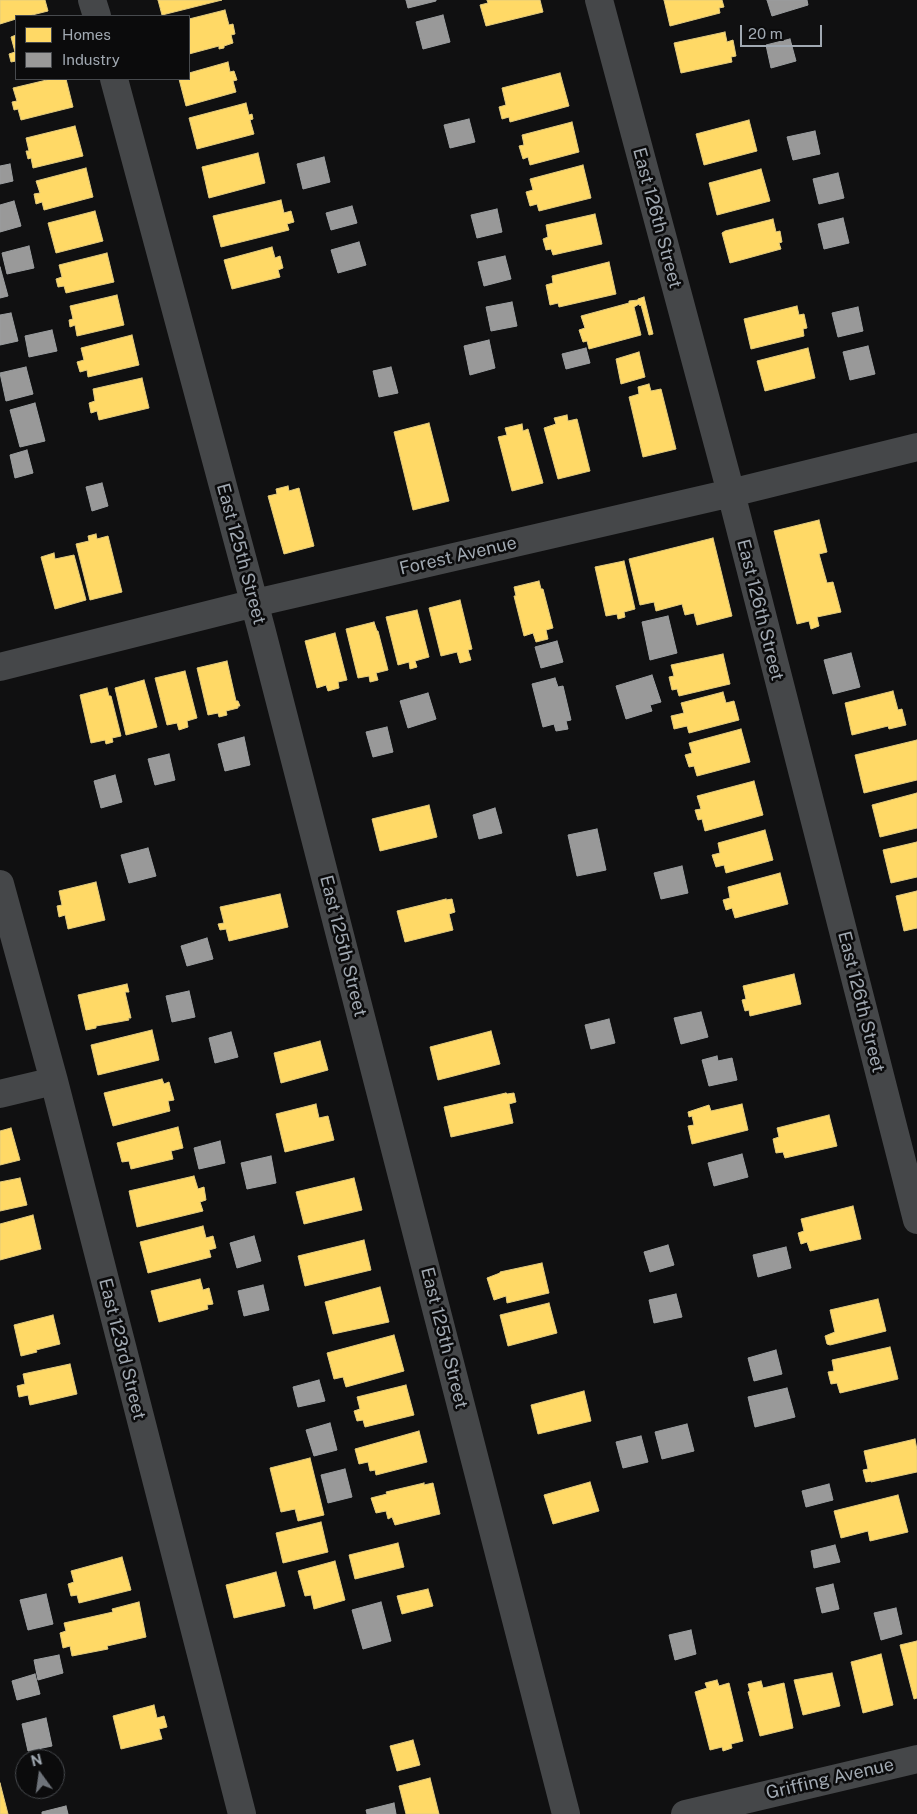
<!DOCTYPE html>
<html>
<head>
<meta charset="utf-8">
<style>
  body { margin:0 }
  #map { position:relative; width:917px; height:1814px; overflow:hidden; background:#101011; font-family:"Public Sans",sans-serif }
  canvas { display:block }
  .legend { position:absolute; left:15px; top:15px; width:175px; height:65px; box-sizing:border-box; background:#0b0b0c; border:1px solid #474a4e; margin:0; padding:6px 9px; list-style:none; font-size:15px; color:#a1a9b2 }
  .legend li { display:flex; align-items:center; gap:10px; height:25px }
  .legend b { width:25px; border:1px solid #474a4e }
  .north { position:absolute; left:15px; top:1749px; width:50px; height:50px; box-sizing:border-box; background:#0b0b0c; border:1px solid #474a4e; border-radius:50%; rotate:346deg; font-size:14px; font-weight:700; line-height:20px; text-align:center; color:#a1a9b2 }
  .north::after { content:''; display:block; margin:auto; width:18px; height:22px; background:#6e737a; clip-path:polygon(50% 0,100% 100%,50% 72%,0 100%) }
  .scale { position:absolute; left:740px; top:25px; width:82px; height:22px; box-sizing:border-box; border:2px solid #a1a9b2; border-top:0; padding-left:6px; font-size:15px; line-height:18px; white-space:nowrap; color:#a1a9b2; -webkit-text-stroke:4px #0b0b0c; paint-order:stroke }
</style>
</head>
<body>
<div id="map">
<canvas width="917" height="1814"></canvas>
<ul class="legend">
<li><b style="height:14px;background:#ffd966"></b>Homes</li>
<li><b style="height:14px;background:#999"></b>Industry</li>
</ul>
<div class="north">N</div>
<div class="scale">20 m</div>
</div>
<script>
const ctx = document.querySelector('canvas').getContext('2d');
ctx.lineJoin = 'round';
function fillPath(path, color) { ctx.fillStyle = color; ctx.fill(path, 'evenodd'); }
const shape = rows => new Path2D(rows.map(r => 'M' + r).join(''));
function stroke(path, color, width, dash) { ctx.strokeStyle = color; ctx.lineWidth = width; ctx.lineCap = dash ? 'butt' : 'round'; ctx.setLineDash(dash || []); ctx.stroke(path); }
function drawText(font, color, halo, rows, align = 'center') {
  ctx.font = font + ' "Public Sans",sans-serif'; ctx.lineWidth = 5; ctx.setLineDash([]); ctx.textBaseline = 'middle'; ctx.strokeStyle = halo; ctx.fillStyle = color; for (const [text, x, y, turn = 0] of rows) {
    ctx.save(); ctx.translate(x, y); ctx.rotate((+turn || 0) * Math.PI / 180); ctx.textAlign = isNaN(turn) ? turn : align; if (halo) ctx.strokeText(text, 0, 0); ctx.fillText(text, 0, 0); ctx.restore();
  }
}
const homes = shape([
  [0,0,45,0,48,11,28,16,16,16,16,19,0,24,0,0],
  [158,0,222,0,162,15,158,0],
  [487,0,540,0,543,12,486,26,480,5,488,3,487,0],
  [664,0,722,0,724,7,719,8,720,13,670,26,664,0],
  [225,10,229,25,233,24,235,34,231,35,233,43,224,46,224,48,219,49,219,46,189,54,189,19,225,10],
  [725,32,727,42,733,40,736,56,731,57,732,62,681,73,674,43,725,32],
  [16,35,16,61,11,62,9,54,15,52,11,37,16,35],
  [228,62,230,72,234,71,237,80,233,81,236,92,186,106,179,79,189,79,189,73,228,62],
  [560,73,569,106,510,122,509,117,502,119,499,107,506,105,502,88,560,73],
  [51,79,66,79,73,107,21,120,18,109,14,110,12,102,17,101,13,88,51,79],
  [246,103,249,115,252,114,253,119,250,120,254,134,197,149,189,118,246,103],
  [749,120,757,151,704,165,696,134,749,120],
  [572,122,579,152,530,165,528,157,523,159,519,146,524,145,522,135,572,122],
  [75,126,83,156,33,168,31,158,28,159,26,151,29,151,26,138,75,126],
  [258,153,265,183,209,198,202,167,258,153],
  [583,165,591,198,539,211,537,204,530,206,526,192,533,190,530,179,583,165],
  [86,168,93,197,44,210,42,202,36,204,34,194,40,193,36,181,86,168],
  [761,169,770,201,717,215,709,183,761,169],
  [281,200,284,213,291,211,294,222,287,224,289,230,221,247,213,216,281,200],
  [95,211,103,241,56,253,48,223,95,211],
  [595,214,602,244,553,255,551,249,546,250,543,239,548,237,546,225,595,214],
  [773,219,776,232,780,231,782,242,779,243,781,249,730,263,722,233,725,231,773,219],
  [272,247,275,258,280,256,283,268,278,270,280,277,232,289,224,260,272,247],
  [107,253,114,282,66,293,64,286,58,287,56,279,62,277,59,265,107,253],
  [609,262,616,294,559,307,558,303,550,305,546,285,553,283,552,276,609,262],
  [117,295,124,325,77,336,75,325,70,327,69,320,73,319,70,306,117,295],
  [644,297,653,334,649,335,641,305,640,306,639,304,634,307,641,335,589,349,587,341,583,342,579,330,585,328,581,316,629,303,629,301,638,300,638,299,644,297],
  [797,306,799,315,804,314,807,328,803,329,804,336,751,349,744,319,797,306],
  [132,335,139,365,88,377,87,370,80,372,77,362,84,360,81,348,132,335],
  [808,348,815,378,765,391,757,361,808,348],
  [639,352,645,377,621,384,616,359,639,352],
  [142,378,149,408,99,420,97,411,91,413,89,403,95,401,93,389,142,378],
  [649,384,651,391,661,389,676,449,643,457,629,397,639,394,638,387,649,384],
  [567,415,568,421,577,419,590,471,558,479,544,428,556,424,554,418,567,415],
  [429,423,449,501,413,510,394,432,429,423],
  [522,424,523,431,528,429,543,483,512,491,498,437,507,435,505,428,522,424],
  [288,486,289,491,299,488,314,546,284,554,268,496,277,494,276,489,288,486],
  [819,520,827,552,819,554,827,583,833,582,841,612,817,617,819,626,811,629,809,621,797,624,774,531,819,520],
  [96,534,97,539,108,536,122,592,90,600,76,544,89,541,88,536,96,534],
  [713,538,732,616,697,625,694,613,685,615,682,604,656,611,654,602,640,605,629,559,713,538],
  [54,553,55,559,74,555,86,600,55,609,41,557,54,553],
  [624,561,635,609,624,612,625,617,618,619,617,614,606,616,595,567,624,561],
  [539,581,541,589,543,589,553,628,546,630,548,639,536,642,533,633,524,636,514,596,516,596,514,587,539,581],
  [460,600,472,649,468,650,471,660,460,663,457,652,441,656,429,608,460,600],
  [417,610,429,657,415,661,417,667,410,669,409,662,398,665,386,617,417,610],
  [374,622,377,631,378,631,388,670,376,673,378,680,370,682,369,676,358,678,346,629,374,622],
  [335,633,347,680,338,682,339,688,328,691,326,685,317,688,305,641,335,633],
  [723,654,730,684,679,696,677,689,672,690,669,677,674,676,671,665,723,654],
  [227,661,236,701,238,701,240,706,238,706,238,708,226,711,227,715,219,717,218,713,208,715,197,668,227,661],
  [185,671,197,718,187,721,188,727,179,730,177,723,167,725,155,678,185,671],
  [144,680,157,727,126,735,115,688,144,680],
  [107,688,109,696,111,696,121,736,112,738,113,742,106,744,105,740,91,743,80,695,107,688],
  [893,691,898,710,902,709,906,725,889,729,888,726,852,735,845,703,893,691],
  [723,692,726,703,734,701,739,720,689,733,687,726,674,729,671,716,684,713,681,703,723,692],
  [741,729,750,762,697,776,694,766,689,767,685,755,692,753,689,743,741,729],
  [917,740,917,780,864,793,855,755,917,740],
  [754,781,763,815,705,831,702,819,698,820,695,810,701,809,697,796,754,781],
  [917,793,917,828,880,837,872,805,917,793],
  [429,805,437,837,380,851,372,819,429,805],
  [765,830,773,860,726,873,724,865,716,867,712,855,720,853,718,843,765,830],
  [917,842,917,877,891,883,883,850,917,842],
  [780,873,788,904,735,918,732,908,726,910,723,900,730,898,728,887,780,873],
  [96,882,105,920,68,929,65,915,59,917,57,906,62,905,59,891,96,882],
  [917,891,917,928,904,931,896,896,917,891],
  [280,894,288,927,229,941,226,929,220,930,218,924,224,923,220,907,280,894],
  [446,899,446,900,452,899,455,912,449,914,453,930,405,942,397,911,446,899],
  [794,974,801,1004,750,1016,749,1010,745,1011,742,1000,746,999,743,986,794,974],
  [127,984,129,992,125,992,131,1018,128,1018,129,1020,96,1026,96,1028,86,1030,78,995,127,984],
  [152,1030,159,1060,98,1075,91,1045,152,1030],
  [491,1031,500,1064,438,1080,430,1047,491,1031],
  [320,1041,328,1070,281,1083,274,1053,320,1041],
  [162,1079,164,1084,169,1082,174,1100,168,1101,170,1111,113,1126,104,1093,162,1079],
  [506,1093,507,1094,514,1093,516,1102,509,1104,513,1123,451,1137,444,1107,506,1093],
  [316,1104,319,1118,328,1116,334,1140,285,1152,276,1114,316,1104],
  [742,1104,748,1130,692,1144,688,1126,694,1125,692,1116,689,1117,688,1112,709,1105,711,1111,742,1104],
  [829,1115,837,1146,785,1158,783,1152,776,1153,773,1139,779,1137,777,1128,829,1115],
  [178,1127,183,1148,171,1151,173,1159,131,1169,129,1161,122,1162,117,1143,178,1127],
  [11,1128,20,1160,0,1165,0,1131,11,1128],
  [194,1176,198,1189,204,1187,206,1200,200,1202,203,1211,137,1227,129,1191,194,1176],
  [20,1178,27,1205,0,1211,0,1182,20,1178],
  [354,1178,362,1210,304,1224,296,1192,354,1178],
  [853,1206,861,1239,810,1251,807,1242,801,1244,798,1233,804,1231,801,1219,853,1206],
  [33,1215,41,1249,0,1260,0,1224,33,1215],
  [203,1226,206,1238,213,1236,216,1248,209,1250,211,1257,148,1273,140,1242,203,1226],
  [364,1240,371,1270,305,1286,298,1256,364,1240],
  [542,1263,549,1293,507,1303,506,1296,494,1300,487,1278,500,1273,500,1272,542,1263],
  [200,1279,203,1290,209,1288,213,1304,207,1305,208,1309,159,1322,151,1291,200,1279],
  [380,1287,389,1322,333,1334,325,1302,380,1287],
  [878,1299,886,1331,830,1345,827,1344,825,1336,835,1332,830,1310,878,1299],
  [549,1303,557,1333,508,1346,500,1315,549,1303],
  [53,1315,60,1344,36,1350,37,1352,21,1356,14,1325,53,1315],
  [394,1335,404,1371,346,1387,343,1377,334,1379,327,1353,394,1335],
  [890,1347,898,1379,840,1393,837,1383,831,1384,828,1372,834,1371,832,1360,890,1347],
  [70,1364,77,1394,30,1405,28,1395,19,1397,17,1386,25,1384,23,1374,70,1364],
  [406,1385,414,1415,365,1427,363,1420,357,1421,354,1411,360,1409,357,1397,406,1385],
  [584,1391,591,1421,538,1434,531,1405,584,1391],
  [419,1431,427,1462,376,1475,375,1470,370,1471,368,1462,359,1464,355,1449,419,1431],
  [915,1439,917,1450,917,1472,871,1482,871,1481,866,1482,863,1470,868,1469,864,1451,915,1439],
  [310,1458,324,1515,298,1521,295,1509,281,1512,270,1468,310,1458],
  [590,1482,599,1511,553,1524,544,1495,590,1482],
  [424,1483,424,1485,433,1483,440,1514,395,1525,392,1517,388,1519,386,1511,376,1513,371,1498,387,1494,386,1492,424,1483],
  [898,1495,908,1532,870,1541,868,1531,841,1538,834,1511,898,1495],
  [321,1522,328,1552,283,1563,276,1533,321,1522],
  [398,1543,404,1567,355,1579,349,1555,398,1543],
  [122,1557,131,1590,79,1603,77,1595,71,1596,68,1584,74,1582,71,1571,122,1557],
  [335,1561,345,1600,314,1609,311,1595,305,1596,298,1571,335,1561],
  [276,1572,285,1606,234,1618,226,1585,276,1572],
  [428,1589,433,1606,402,1614,397,1596,428,1589],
  [139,1602,146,1637,107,1646,108,1649,72,1656,70,1646,63,1648,60,1633,66,1631,64,1623,113,1612,112,1609,139,1602],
  [917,1641,917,1698,914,1699,900,1645,917,1641],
  [881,1654,893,1705,863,1713,851,1662,881,1654],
  [832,1673,840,1706,803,1715,794,1680,832,1673],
  [717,1680,719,1686,729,1683,743,1741,731,1744,732,1748,723,1751,722,1747,710,1750,695,1692,707,1688,705,1683,717,1680],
  [761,1681,763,1688,784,1683,793,1728,760,1736,748,1692,750,1691,748,1684,761,1681],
  [154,1705,157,1718,164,1716,167,1727,159,1729,162,1739,121,1749,113,1716,154,1705],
  [413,1740,420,1765,397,1771,390,1746,413,1740],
  [430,1778,439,1814,406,1814,399,1786,430,1778],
  [0,1783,8,1814,0,1814,0,1783]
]);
fillPath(homes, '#ffd966');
stroke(homes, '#e3cb7d', 1);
const industry = shape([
  [406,0,436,0,436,1,408,8,406,0],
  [767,0,807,0,808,5,772,16,767,0],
  [443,15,450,42,423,49,416,22,443,15],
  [790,39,796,61,771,68,766,45,790,39],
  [469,119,475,142,450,148,444,125,469,119],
  [815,131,820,154,793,160,787,137,815,131],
  [324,157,330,182,303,189,297,164,324,157],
  [10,164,13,181,0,184,0,166,10,164],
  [838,173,844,198,819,204,813,179,838,173],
  [14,201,21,226,0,232,0,205,14,201],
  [352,206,357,223,331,230,326,213,352,206],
  [497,209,502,232,477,238,471,215,497,209],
  [843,218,849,243,824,249,818,224,843,218],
  [359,242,366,265,338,273,331,250,359,242],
  [29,246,34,268,7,274,2,253,29,246],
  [505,256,511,279,484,286,478,262,505,256],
  [0,267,8,296,0,298,0,267],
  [512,302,517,326,491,331,486,307,512,302],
  [858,307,863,331,838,337,832,313,858,307],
  [11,313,18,341,0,345,0,315,11,313],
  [52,330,57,351,29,357,25,336,52,330],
  [489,340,495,368,470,375,464,346,489,340],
  [868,346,875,374,850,380,843,352,868,346],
  [586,348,590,363,566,369,562,354,586,348],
  [26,367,33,394,6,401,0,373,26,367],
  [391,367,398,393,379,397,373,371,391,367],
  [35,403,45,441,20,447,10,410,35,403],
  [27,450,33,473,15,478,10,455,27,450],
  [102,483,108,506,92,511,86,487,102,483],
  [668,616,677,653,650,660,642,622,668,616],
  [557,641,563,662,541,668,535,647,557,641],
  [851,653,860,687,833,694,824,660,851,653],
  [652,675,661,702,650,705,652,711,626,719,616,686,652,675],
  [555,678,558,687,563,686,571,720,566,721,568,729,556,731,554,724,543,727,532,684,555,678],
  [428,693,436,719,408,728,400,701,428,693],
  [387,727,393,752,373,757,366,732,387,727],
  [244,737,250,765,225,771,218,744,244,737],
  [169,754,175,780,155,785,148,759,169,754],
  [115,775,122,802,101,808,94,781,115,775],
  [495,808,502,833,479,839,473,815,495,808],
  [597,829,606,870,577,876,568,835,597,829],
  [148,848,156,876,129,883,121,855,148,848],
  [682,866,688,893,661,899,654,873,682,866],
  [207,938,213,959,187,966,181,946,207,938],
  [189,991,195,1017,172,1022,166,996,189,991],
  [701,1012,708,1037,681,1044,674,1018,701,1012],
  [609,1019,615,1043,591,1049,585,1025,609,1019],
  [231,1032,238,1057,215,1063,209,1038,231,1032],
  [717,1056,718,1061,732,1058,737,1080,709,1086,702,1060,717,1056],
  [220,1141,225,1163,199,1169,194,1148,220,1141],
  [742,1154,748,1177,714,1186,708,1163,742,1154],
  [271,1156,276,1183,247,1189,241,1163,271,1156],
  [254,1236,261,1261,237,1268,230,1243,254,1236],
  [668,1245,674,1265,650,1272,644,1252,668,1245],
  [786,1247,791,1268,758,1277,753,1255,786,1247],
  [263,1285,269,1310,244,1316,238,1291,263,1285],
  [676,1294,682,1317,654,1323,649,1300,676,1294],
  [776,1350,782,1374,754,1381,748,1358,776,1350],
  [319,1380,325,1401,298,1407,293,1387,319,1380],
  [787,1388,795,1417,755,1427,748,1397,787,1388],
  [330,1423,337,1450,314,1456,306,1430,330,1423],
  [687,1424,694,1451,662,1459,655,1432,687,1424],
  [641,1436,648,1462,623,1468,616,1442,641,1436],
  [345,1469,352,1497,328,1503,321,1475,345,1469],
  [829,1484,833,1500,806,1507,802,1491,829,1484],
  [835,1545,840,1562,814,1568,811,1551,835,1545],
  [833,1584,839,1609,822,1613,816,1588,833,1584],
  [46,1594,53,1624,28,1630,20,1600,46,1594],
  [381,1602,391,1641,363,1649,352,1610,381,1602],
  [896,1608,902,1634,881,1640,874,1613,896,1608],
  [691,1630,696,1654,675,1660,669,1635,691,1630],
  [59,1655,63,1673,38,1680,34,1660,59,1655],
  [35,1674,40,1694,17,1700,12,1681,35,1674],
  [46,1718,52,1746,28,1751,22,1724,46,1718],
  [55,1762,61,1785,55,1787,55,1762],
  [394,1803,396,1814,367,1814,366,1810,394,1803],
  [66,1806,68,1814,42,1814,42,1812,66,1806]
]);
fillPath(industry, '#999');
stroke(industry, '#9b9ea0', 1);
stroke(shape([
  [92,0,97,16],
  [599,0,731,493,917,1220],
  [114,79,261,628,566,1814],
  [0,667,255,603,731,493,917,447],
  [0,884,54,1081,242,1814],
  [0,1094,54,1081],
  [685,1814,917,1759]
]), '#454749', 28);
drawText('18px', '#a1a9b2', '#0b0b0c', [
  ["East 126th Street",657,218,75],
  ["East 125th Street",241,554,75],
  ["Forest Avenue",458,556,-13],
  ["East 126th Street",760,610,76],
  ["East 125th Street",343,946,76],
  ["East 126th Street",861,1002,76],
  ["East 125th Street",444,1338,76],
  ["East 123rd Street",122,1349,76],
  ["Griffing Avenue",830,1779,-13]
]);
</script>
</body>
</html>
